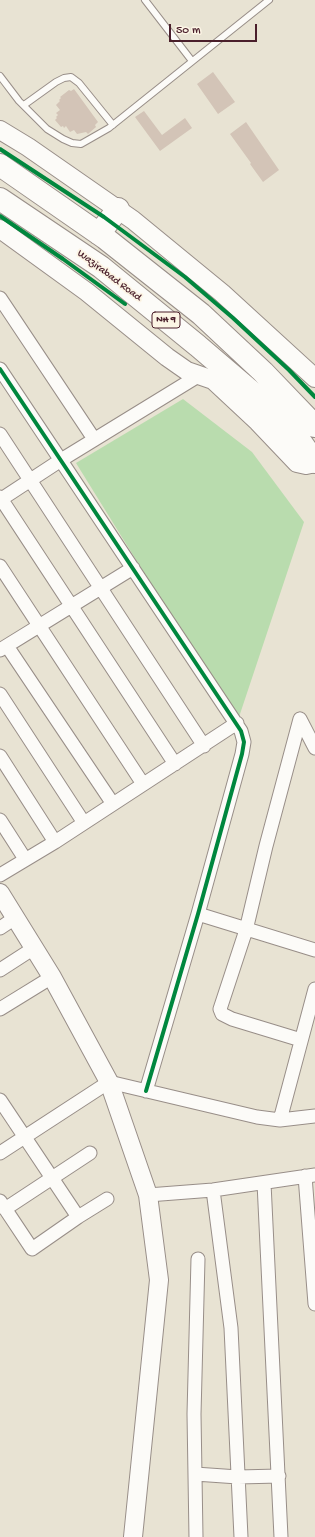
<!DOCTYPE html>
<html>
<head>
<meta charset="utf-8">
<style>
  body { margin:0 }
  #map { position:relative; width:315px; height:1537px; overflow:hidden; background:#e8e3d3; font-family:"Gochi Hand",sans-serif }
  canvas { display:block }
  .scale { position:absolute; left:169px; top:24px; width:88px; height:18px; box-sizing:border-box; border:2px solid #4a1f2b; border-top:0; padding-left:5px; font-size:12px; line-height:14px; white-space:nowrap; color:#4a1f2b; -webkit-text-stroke:3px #fcf5e5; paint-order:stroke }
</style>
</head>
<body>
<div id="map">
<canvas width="315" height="1537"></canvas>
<div class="scale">50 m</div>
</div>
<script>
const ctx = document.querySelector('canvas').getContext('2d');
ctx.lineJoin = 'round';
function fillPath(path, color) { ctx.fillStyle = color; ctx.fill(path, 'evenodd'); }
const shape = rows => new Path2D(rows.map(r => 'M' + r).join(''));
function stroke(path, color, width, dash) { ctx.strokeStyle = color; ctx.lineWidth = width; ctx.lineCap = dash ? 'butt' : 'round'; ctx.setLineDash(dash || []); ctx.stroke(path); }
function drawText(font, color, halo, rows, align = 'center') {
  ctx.font = font + ' "Gochi Hand",sans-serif'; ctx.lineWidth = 3.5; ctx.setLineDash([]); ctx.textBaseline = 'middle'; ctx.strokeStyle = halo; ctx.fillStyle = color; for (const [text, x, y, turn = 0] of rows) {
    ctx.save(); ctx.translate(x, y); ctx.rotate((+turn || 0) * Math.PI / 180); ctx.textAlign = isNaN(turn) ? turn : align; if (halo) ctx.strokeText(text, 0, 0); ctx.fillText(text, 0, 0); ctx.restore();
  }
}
fillPath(shape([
  [183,399,252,452,304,522,237,723,76,463]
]), '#b9dcae');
fillPath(shape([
  [213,72,235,102,218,114,197,84],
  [74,89,98,122,95,125,96,127,88,134,86,132,77,134,74,130,70,132,66,126,64,128,63,126,61,127,55,120,57,118,56,117,58,115,56,113,60,110,56,105,60,101,59,100,61,98,60,97,69,90,71,91],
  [144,111,162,135,185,118,192,128,160,151,135,117],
  [246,122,279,170,263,182,250,164,251,163,230,134]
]), '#d3c4b7');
const lane = shape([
  [145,0,192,61],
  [0,76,19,101,47,129,63,139,72,143,81,144,109,128,269,0],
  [24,105,56,82,64,78,71,77,79,83,113,125]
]);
const street = shape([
  [0,298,94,439],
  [0,369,241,731,244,742,242,754,198,914,146,1091],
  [0,434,204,746],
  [0,497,175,764],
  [0,500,61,460,198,376],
  [0,566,143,784],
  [7,646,113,804],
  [0,650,133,568],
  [0,694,84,823],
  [300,719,266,846,246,930,220,1009,222,1014,232,1019,301,1040],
  [300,719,315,748],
  [0,756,55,842],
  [0,820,25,859],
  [0,875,55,842,237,723],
  [198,914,315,950],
  [0,928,15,918],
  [0,970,34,948],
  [0,1009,52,977],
  [0,1100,78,1217],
  [280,1120,315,989],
  [0,1153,109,1082,257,1117,280,1120,315,1116],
  [305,1176,315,1304],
  [264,1183,281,1537],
  [213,1190,231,1328,241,1537],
  [148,1195,213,1190,315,1175],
  [0,1201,32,1249,78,1217,107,1199],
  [5,1209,90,1153],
  [195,1474,238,1477,279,1476],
  [196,1537,194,1414,198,1259]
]);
const secondary = shape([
  [0,130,28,147,133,220,222,293,315,378],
  [0,229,87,292,167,357,187,371,213,380,230,374],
  [213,380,258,422,297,463,306,465,315,463],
  [0,893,52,977,109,1082,148,1195,159,1280,133,1537]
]);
const highway = shape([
  [0,165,105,238,201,314,263,372,315,426],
  [0,199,101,267,198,346,260,399,300,441,315,462],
  [99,234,118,209]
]);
stroke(lane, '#988e88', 8);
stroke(street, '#988e88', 15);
stroke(secondary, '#988e88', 20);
stroke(highway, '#988e88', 24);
stroke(lane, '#fcfbf8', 6);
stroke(street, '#fcfbf8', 13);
stroke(secondary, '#fcfbf8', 18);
stroke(highway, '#fcfbf8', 22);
stroke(shape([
  [0,149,104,217,185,277,233,318,289,370,315,397],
  [0,216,63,259,125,304],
  [0,369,241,731,244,742,242,754,198,914,146,1091]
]), '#00873e', 4);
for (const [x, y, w] of [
  [166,320,28]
]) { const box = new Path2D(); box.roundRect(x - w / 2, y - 8, w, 16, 3); ctx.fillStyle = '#fcf5e5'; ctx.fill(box); stroke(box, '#4a1f2b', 1); }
drawText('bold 10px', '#4a1f2b', null, [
  ["NH 9",166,320]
]);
drawText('11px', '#4a1f2b', '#fcf5e5', [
  ["Wazirabad Road",109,276,37]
]);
</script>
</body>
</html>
